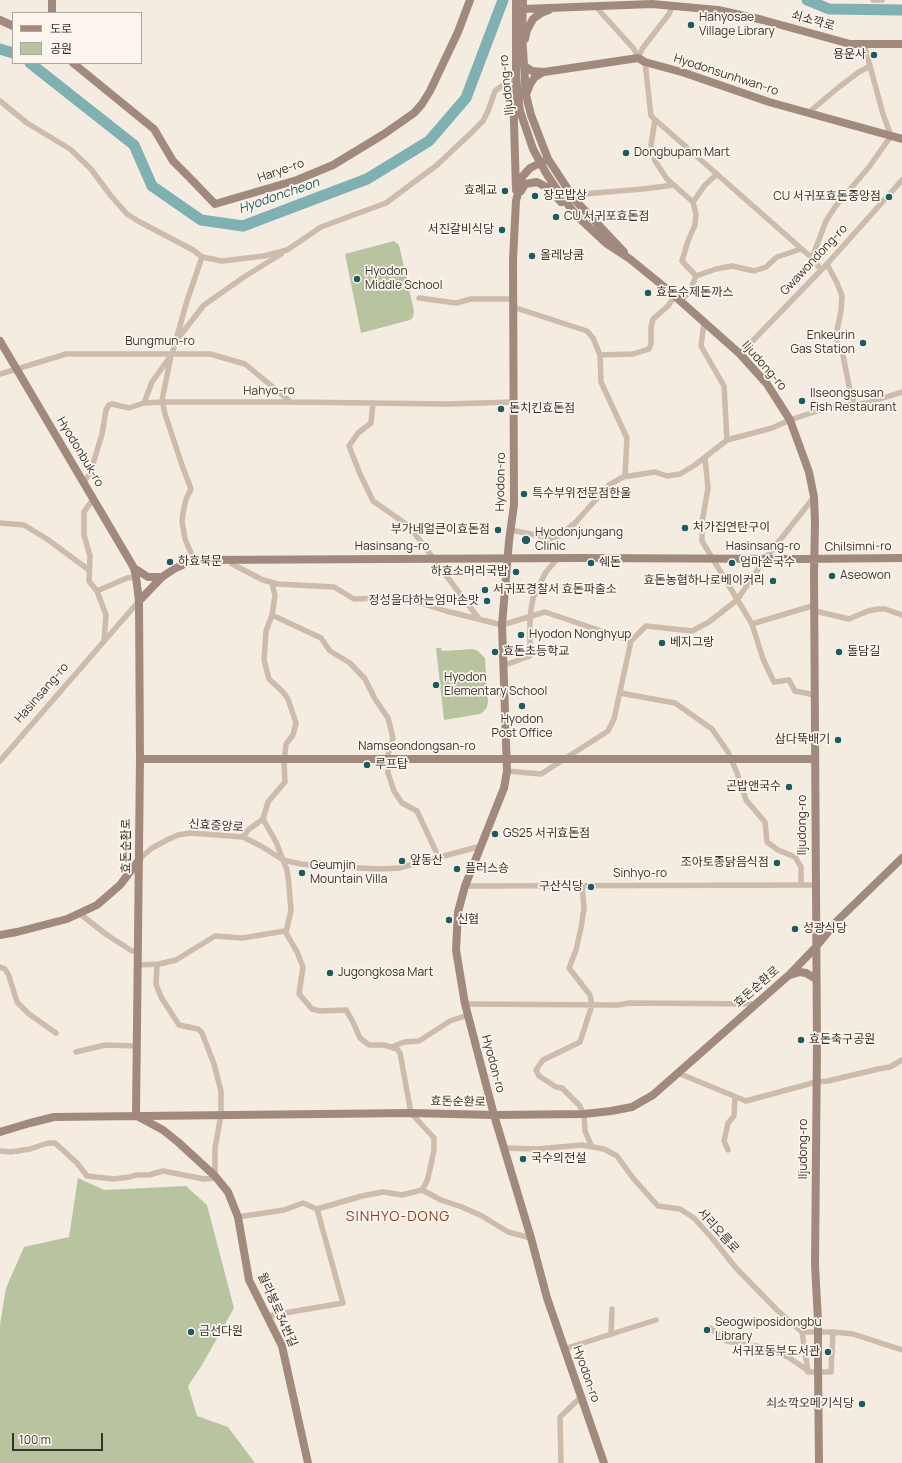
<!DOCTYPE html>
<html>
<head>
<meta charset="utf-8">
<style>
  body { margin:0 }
  #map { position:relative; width:902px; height:1463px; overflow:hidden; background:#f4ebe1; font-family:Manrope,"Noto Sans KR",sans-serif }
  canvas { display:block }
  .legend { position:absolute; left:12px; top:12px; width:130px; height:52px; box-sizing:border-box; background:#fbf5ee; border:1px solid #aea6a0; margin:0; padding:5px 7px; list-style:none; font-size:12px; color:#3b302b }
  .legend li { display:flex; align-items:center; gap:8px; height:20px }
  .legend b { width:20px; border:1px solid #aea6a0 }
  .scale { position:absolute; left:12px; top:1433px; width:91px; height:18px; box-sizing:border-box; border:2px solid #3b302b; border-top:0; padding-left:5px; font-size:12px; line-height:14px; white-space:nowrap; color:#3b302b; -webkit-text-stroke:3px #fbf5ee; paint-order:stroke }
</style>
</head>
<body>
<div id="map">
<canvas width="902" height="1463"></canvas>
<ul class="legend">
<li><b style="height:5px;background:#a18a7d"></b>도로</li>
<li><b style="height:11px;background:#b8c4a0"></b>공원</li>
</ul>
<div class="scale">100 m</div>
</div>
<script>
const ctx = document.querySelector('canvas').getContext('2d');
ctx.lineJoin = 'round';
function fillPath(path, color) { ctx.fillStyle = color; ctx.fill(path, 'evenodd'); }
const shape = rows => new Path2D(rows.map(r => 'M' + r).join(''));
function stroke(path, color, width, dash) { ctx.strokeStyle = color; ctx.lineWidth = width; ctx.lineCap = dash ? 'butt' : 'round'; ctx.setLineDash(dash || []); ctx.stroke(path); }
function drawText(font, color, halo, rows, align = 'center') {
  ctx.font = font + ' Manrope,"Noto Sans KR",sans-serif'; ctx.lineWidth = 3.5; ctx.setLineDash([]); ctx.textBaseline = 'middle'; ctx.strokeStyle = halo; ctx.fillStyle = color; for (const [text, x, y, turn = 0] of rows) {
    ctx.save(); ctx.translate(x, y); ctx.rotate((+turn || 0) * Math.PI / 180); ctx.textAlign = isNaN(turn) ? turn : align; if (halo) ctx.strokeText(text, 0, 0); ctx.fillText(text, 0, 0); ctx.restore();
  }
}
fillPath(shape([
  [394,241,399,245,414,311,413,317,410,320,361,333,345,254],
  [436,648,441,648,442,651,473,649,478,651,485,658,488,702,487,707,483,712,480,714,444,720],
  [78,1178,104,1190,186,1186,207,1205,234,1308,202,1365,188,1386,197,1416,228,1427,255,1463,0,1463,0,1325,6,1288,24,1247,69,1237]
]), '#b8c4a0');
stroke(shape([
  [807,0,829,9,902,10],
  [0,49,13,53],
  [30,63,134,145,152,186,201,220,243,226,367,179,429,141,466,98,503,0]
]), '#7fb0b2', 11);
stroke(shape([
  [873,0,882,0],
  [595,6,634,49,638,58],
  [638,58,642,49,669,14,672,7],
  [645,62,651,116,812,258,821,270],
  [0,101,27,123,70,149,91,169,111,196,127,214,138,221,193,250,202,257],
  [808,113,839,87,859,72,870,66],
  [655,120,651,145,655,161,667,179,693,202,696,214,695,225,688,241,682,261,696,276],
  [571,195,643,189,674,185],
  [693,202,705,185,717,174],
  [812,258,826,221,835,207,869,167,891,136,883,114,864,44],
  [827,264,837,283,842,296,841,311,836,335,838,344,843,355,850,391,855,404],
  [419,298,456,303,471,299,513,299],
  [680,302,690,291,696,276,716,269,732,266,754,271,766,267,777,257,801,249],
  [513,307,587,331,593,338,600,355,601,382,627,438,625,476],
  [704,323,701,346,724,386,727,440],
  [179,337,204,305,244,277,281,254],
  [740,354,827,264,902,180],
  [600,355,633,354,649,349,651,344,651,327,653,319,668,306,674,297],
  [171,356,162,400,165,414,182,465,191,489,186,499,183,513,182,521,185,539,191,553,191,561],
  [0,374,66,354,210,354,245,364,291,402],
  [144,403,152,382,172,354,187,301,202,257,222,261,264,256,287,250,321,227,386,203,437,165,470,134,483,121,488,111,495,91,507,82,512,81],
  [373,403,371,423,358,433,349,446,360,474,373,501,409,526,479,619],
  [705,458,708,488,702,522,702,541,752,624,763,659,774,682,789,680,795,691,815,695],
  [84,481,90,474,102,434,106,410,109,405,112,404,129,408,144,403,162,402,291,402,448,404,514,402],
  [93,499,84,512,84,535,90,556,89,581,97,591,106,615,104,641],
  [0,523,24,525,47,539,89,570],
  [511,530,551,538,559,536,575,523,609,485,623,477,655,472,667,476,680,474,695,465,727,440,772,428,790,420,829,407,867,403,902,392],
  [232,559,232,564,263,580,278,584,334,587,354,599,382,598,414,601,446,611,502,625,545,612,631,641],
  [97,591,127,578,136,577],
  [815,611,849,619,868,611,878,609,885,609,902,615],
  [272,615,321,638,330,651,350,663,365,679,375,699,388,718,393,738,388,755,388,773,394,791,402,803,417,811,439,858],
  [752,624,815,605],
  [505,665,530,656,530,616,533,598,546,572,557,559],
  [620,693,675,703,712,729,728,752,737,773,746,800,765,822,767,842,778,850,795,857,801,867,801,884],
  [0,761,139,601],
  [507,771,541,774,608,731,614,719,631,641,646,626,692,631,709,622,737,600,765,559,814,497],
  [263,819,276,842,287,870,289,885,291,911,286,932],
  [243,837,248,830,263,819,268,802,285,782,284,763,286,744,293,735,296,723,288,699,283,692,269,679,264,660,266,631,272,615,275,596,272,583],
  [139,859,152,848,167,840,178,835,190,833,243,837,261,846,283,860,301,864,320,866,380,869,399,868,481,846],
  [582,885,584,908,581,928,576,950,569,968,590,995,592,1005,580,1042,543,1060,536,1070,539,1076,556,1087,562,1088,579,1105,584,1114,585,1131,592,1147],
  [465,886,815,885],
  [79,913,107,935,132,951,138,951],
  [138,965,159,964,176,960,215,936,242,938,285,931,297,952,303,967,299,994,312,1009,320,1011,346,1010,352,1020,360,1038,369,1045,384,1045,397,1049,400,1053,411,1113,434,1138,434,1150,430,1169,427,1181,422,1190],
  [157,965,156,984,161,997,179,1025,198,1029,202,1033,214,1064,221,1091,221,1115,215,1148,215,1176],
  [0,967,5,969,9,976,17,1002,29,1014,56,1033],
  [465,1004,618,1005,629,1003,756,1004],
  [392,1047,404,1042,419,1041,450,1021,468,1015],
  [76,1052,105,1045,137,1046],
  [678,1073,746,1101,816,1082,828,1081,878,1069,890,1067,902,1060],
  [504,1148,537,1149,582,1145,604,1149,617,1156,633,1178,658,1206,680,1209,694,1218,712,1238,736,1268,777,1310,802,1332,808,1372],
  [728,1150,724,1141,728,1123,734,1116,735,1097],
  [0,1151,11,1152,30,1149,48,1143,55,1143,77,1163,87,1176,114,1179,130,1177,136,1175,149,1175,163,1171,204,1179,217,1178],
  [238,1217,284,1210,303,1203,317,1209,362,1196,383,1192,402,1195,422,1190,441,1200,462,1207,482,1216,508,1232,531,1238],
  [267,1316,343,1303,317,1209],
  [710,1328,727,1341,766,1348,788,1357,810,1372,831,1372,833,1332],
  [802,1332,833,1332,853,1334,902,1350],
  [611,1334,612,1309],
  [564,1349,656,1320],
  [561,1463,560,1417,581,1397]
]), '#cdbbac', 5.5);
stroke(shape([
  [52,0,52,13],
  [516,0,516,76,520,111,533,149,546,173,562,197,577,216,607,244,630,259,668,290,740,354,767,384,790,420,809,472,814,497,815,523,814,575,817,1045,815,1265,818,1321],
  [523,0,522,35,526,95,531,115,548,159,575,200,624,252],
  [523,9,652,4,718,10,763,20,850,44,902,44],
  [0,20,13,26],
  [525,39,527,30,533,19,541,13,549,10],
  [73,63,154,129,173,161,187,175,215,204,297,180,333,165,384,134,414,113,422,104,430,91,458,32,470,0],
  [523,65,532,71,544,72,638,58,645,62,685,73,769,102,902,139],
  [513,89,516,190],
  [527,92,530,84,535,77,543,72],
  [548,159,530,168,522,177,516,201,513,260,514,505,509,541,502,625,507,771,504,788,465,886,458,912,456,950,465,1004,494,1115,531,1238,547,1298,604,1463],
  [521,191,525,184,537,182,548,188,561,202],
  [0,341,134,568,136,577,139,601,140,759,136,1115],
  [134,568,148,577,162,577],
  [139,601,162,577,174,569,191,561,198,560,579,558,799,559,902,558],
  [140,759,815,759],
  [0,935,17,932,67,919,97,905,120,885,139,860],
  [790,975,800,972,806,973,816,979],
  [137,1116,163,1130,178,1142,215,1176,228,1192,238,1217,249,1280,282,1346,308,1463],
  [0,1132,30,1123,54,1117,411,1113,494,1115,584,1114,611,1111,632,1107,653,1095,789,975,815,948,837,921,902,858],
  [818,1365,819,1463]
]), '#a18a7d', 8);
stroke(shape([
  [818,1321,818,1365]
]), '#a18a7d', 8);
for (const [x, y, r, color] of [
  [691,25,4,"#1f5a5e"],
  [874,55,4,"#1f5a5e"],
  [626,153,4,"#1f5a5e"],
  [505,191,4,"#1f5a5e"],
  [535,196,4,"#1f5a5e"],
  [889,197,4,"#1f5a5e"],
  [556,217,4,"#1f5a5e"],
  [502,230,4,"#1f5a5e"],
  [532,256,4,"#1f5a5e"],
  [357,279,4,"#1f5a5e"],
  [648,293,4,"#1f5a5e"],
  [863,343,4,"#1f5a5e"],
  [802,401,4,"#1f5a5e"],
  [501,409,4,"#1f5a5e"],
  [524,494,4,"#1f5a5e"],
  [685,528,4,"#1f5a5e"],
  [498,530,4,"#1f5a5e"],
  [526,540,5,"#1f5a5e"],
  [170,562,4,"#1f5a5e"],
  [591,563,4,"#1f5a5e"],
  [732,563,4,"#1f5a5e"],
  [516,572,4,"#1f5a5e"],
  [832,576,4,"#1f5a5e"],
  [773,581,4,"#1f5a5e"],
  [485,590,4,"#1f5a5e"],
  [487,601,4,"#1f5a5e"],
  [521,635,4,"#1f5a5e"],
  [662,643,4,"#1f5a5e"],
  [495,652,4,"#1f5a5e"],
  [839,652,4,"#1f5a5e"],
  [436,685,4,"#1f5a5e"],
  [522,706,4,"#1f5a5e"],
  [838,740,4,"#1f5a5e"],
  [367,765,4,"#1f5a5e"],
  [789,787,4,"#1f5a5e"],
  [495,834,4,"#1f5a5e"],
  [402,861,4,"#1f5a5e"],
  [777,863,4,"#1f5a5e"],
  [457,869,4,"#1f5a5e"],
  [302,873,4,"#1f5a5e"],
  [591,887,4,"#1f5a5e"],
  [449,920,4,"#1f5a5e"],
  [795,929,4,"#1f5a5e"],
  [330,973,4,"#1f5a5e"],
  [801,1040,4,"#1f5a5e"],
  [523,1159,4,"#1f5a5e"],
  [707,1330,4,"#1f5a5e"],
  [191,1332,4,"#1f5a5e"],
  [828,1352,4,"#1f5a5e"],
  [862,1404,4,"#1f5a5e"]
]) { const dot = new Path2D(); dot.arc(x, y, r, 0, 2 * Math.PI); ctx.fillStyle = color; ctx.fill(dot); stroke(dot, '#fbf5ee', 1.5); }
drawText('12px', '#3b302b', '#fbf5ee', [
  ["Hahyosae",699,18],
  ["Village Library",699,32],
  ["용운사",866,55,"right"],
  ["Dongbupam Mart",634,153],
  ["효례교",497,191,"right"],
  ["장모밥상",543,196],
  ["CU 서귀포효돈중앙점",881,197,"right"],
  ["CU 서귀포효돈점",564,217],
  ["서진갈비식당",494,230,"right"],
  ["올레낭쿰",540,256],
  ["Hyodon",365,272],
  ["Middle School",365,286],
  ["효돈수제돈까스",656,293],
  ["Enkeurin",855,336,"right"],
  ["Gas Station",855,350,"right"],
  ["Ilseongsusan",810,394],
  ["Fish Restaurant",810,408],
  ["돈치킨효돈점",509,409],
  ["특수부위전문점한울",532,494],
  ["처가집연탄구이",693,528],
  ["부가네얼큰이효돈점",490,530,"right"],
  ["Hyodonjungang",535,533],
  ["Clinic",535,547],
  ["하효북문",178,562],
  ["쉐돈",599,563],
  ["엄마손국수",740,563],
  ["하효소머리국밥",508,572,"right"],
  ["Aseowon",840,576],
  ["효돈농협하나로베이커리",765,581,"right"],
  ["서귀포경찰서 효돈파출소",493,590],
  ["정성을다하는엄마손맛",479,601,"right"],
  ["Hyodon Nonghyup",529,635],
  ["베지그랑",670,643],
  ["효돈초등학교",503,652],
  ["돌담길",847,652],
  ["Hyodon",444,678],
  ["Elementary School",444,692],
  ["Hyodon",522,720,"center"],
  ["Post Office",522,734,"center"],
  ["삼다뚝배기",830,740,"right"],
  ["루프탑",375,765],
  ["곤밥앤국수",781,787,"right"],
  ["GS25 서귀효돈점",503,834],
  ["앞동산",410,861],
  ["조아토종닭음식점",769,863,"right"],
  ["Geumjin",310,866],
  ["Mountain Villa",310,880],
  ["플러스숑",465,869],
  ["구산식당",583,887,"right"],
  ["신협",457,920],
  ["성광식당",803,929],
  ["Jugongkosa Mart",338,973],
  ["효돈축구공원",809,1040],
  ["국수의전설",531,1159],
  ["Seogwiposidongbu",715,1323],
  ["Library",715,1337],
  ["금선다원",199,1332],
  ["서귀포동부도서관",820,1352,"right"],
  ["쇠소깍오메기식당",854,1404,"right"]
], 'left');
drawText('12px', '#3b302b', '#fbf5ee', [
  ["쇠소깍로",813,21,16],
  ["Hyodonsunhwan-ro",726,75,18],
  ["Iljudong-ro",507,85,-96],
  ["Harye-ro",281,171,-19],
  ["Gwawondong-ro",814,260,-47],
  ["Bungmun-ro",160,342],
  ["Iljudong-ro",764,366,49],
  ["Hahyo-ro",269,391,-1],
  ["Hyodonbuk-ro",80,452,59],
  ["Hyodon-ro",501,482,-89],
  ["Hasinsang-ro",392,547],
  ["Hasinsang-ro",763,547],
  ["Chilsimni-ro",858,547,-1],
  ["Hasinsang-ro",42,693,-49],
  ["Namseondongsan-ro",417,747],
  ["Iljudong-ro",803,825,-90],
  ["신효중앙로",216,826,4],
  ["효돈순환로",127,846,-90],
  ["Sinhyo-ro",640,874],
  ["효돈순환로",757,987,-41],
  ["Hyodon-ro",493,1064,75],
  ["효돈순환로",458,1102,1],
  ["Iljudong-ro",804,1149,-90],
  ["서리오름로",718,1231,48],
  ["월라봉로34번길",277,1310,66],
  ["Hyodon-ro",586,1374,71]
]);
drawText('italic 13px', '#1f5a5e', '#fbf5ee', [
  ["Hyodoncheon",279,196,-19]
]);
ctx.letterSpacing = '1px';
drawText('14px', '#8c3b22', '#fbf5ee', [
  ["SINHYO-DONG",398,1217]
]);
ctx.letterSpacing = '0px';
</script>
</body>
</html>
